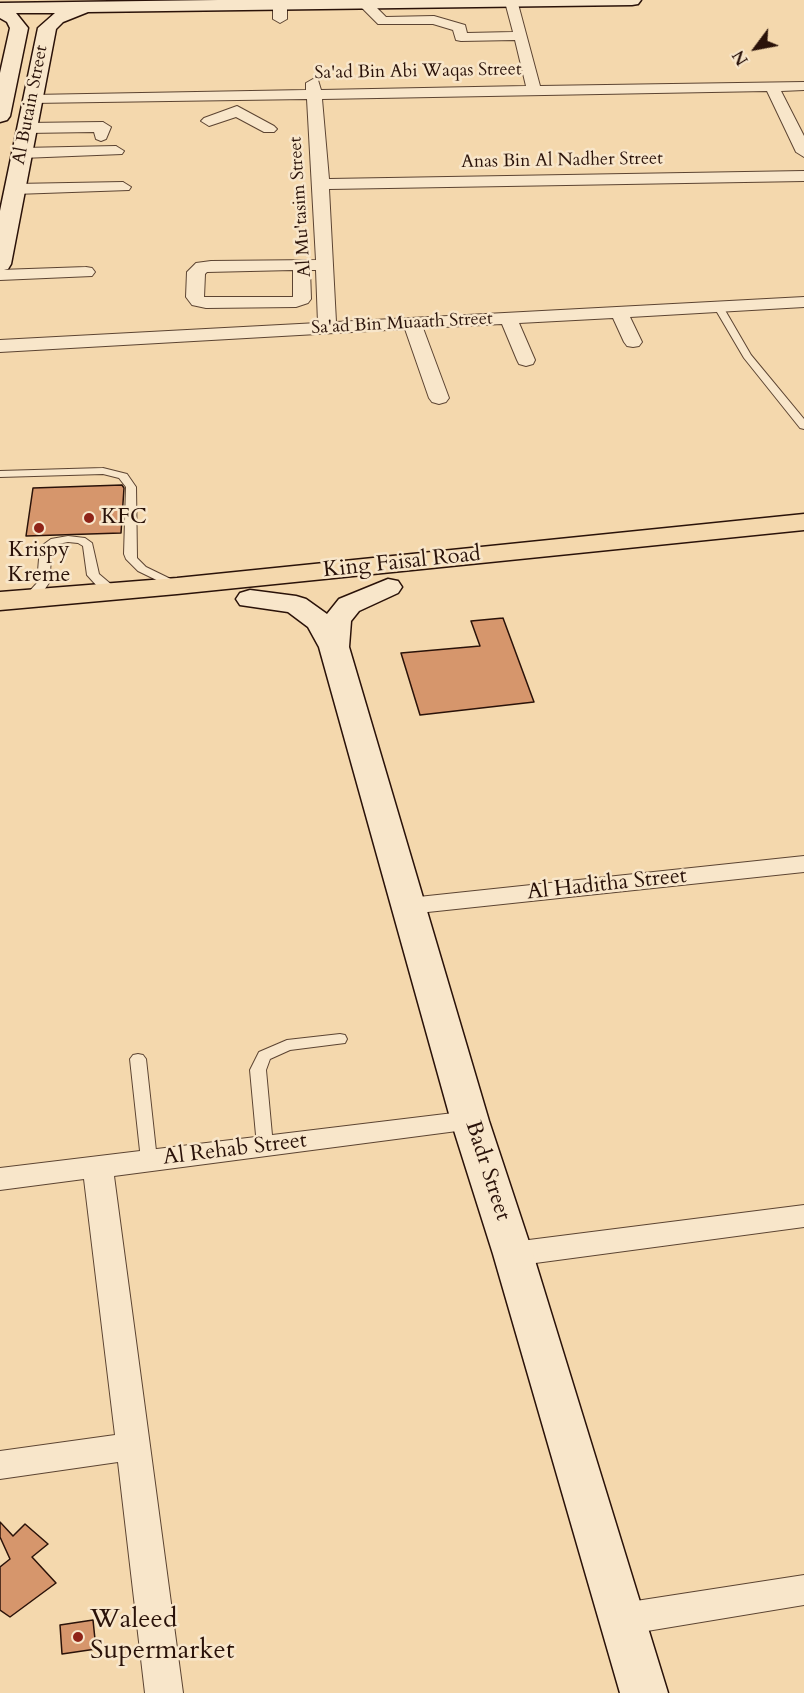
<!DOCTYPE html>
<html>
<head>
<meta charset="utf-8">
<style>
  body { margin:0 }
  #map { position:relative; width:804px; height:1693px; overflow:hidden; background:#f4d8ad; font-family:Cardo,serif }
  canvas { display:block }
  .north { position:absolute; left:726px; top:18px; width:60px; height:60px; -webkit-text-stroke:4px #f8e6ca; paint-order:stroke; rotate:238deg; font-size:16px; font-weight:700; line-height:24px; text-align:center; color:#2a1209 }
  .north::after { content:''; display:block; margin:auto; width:21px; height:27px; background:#2a1209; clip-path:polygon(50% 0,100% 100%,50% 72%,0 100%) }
</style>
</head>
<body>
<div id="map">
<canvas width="804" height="1693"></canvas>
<div class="north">N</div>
</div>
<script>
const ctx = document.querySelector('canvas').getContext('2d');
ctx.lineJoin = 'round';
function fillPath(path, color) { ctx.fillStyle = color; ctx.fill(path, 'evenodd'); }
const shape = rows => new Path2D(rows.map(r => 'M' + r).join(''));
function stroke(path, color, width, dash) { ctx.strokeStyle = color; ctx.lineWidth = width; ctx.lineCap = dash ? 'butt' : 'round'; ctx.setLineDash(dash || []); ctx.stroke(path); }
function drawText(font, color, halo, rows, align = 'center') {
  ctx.font = font + ' Cardo,serif'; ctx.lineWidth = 5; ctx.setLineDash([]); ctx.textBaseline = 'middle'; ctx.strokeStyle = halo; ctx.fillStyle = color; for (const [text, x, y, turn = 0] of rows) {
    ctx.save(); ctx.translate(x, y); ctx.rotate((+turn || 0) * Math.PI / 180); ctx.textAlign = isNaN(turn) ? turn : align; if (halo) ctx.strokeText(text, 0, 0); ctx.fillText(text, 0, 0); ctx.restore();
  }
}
const building = shape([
  [122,485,124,488,121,533,26,536,33,488,122,485],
  [503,618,534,702,420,715,401,653,480,646,471,621,503,618],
  [0,1522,13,1536,25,1524,48,1544,32,1557,56,1583,10,1617,0,1610,0,1567,10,1559,0,1537,0,1522],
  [93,1620,96,1649,62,1654,60,1625,93,1620]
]);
fillPath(building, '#d6966c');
stroke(building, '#2a1209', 1.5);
const lane = shape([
  [716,305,722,305,751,355,804,419,804,429,800,428,744,358,714,307,716,305],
  [103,468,127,474,136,487,137,558,146,567,181,584,183,586,181,588,173,588,138,571,126,559,124,554,126,487,119,478,103,474,0,477,0,471,103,468],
  [68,536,85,538,92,543,99,574,119,591,113,594,97,586,87,575,83,546,78,543,68,542,58,544,52,548,49,583,42,593,33,600,25,600,23,598,25,596,37,583,40,547,51,539,68,536],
  [340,1034,345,1035,347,1039,345,1043,290,1050,270,1059,266,1070,273,1146,271,1150,259,1150,257,1146,250,1070,259,1052,287,1040,340,1034],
  [138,1054,143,1055,146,1059,157,1160,155,1164,149,1166,143,1164,141,1160,130,1059,133,1055,138,1054]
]);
const street = shape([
  [365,0,370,1,386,17,434,16,465,25,467,33,513,32,505,2,517,0,540,86,804,82,804,90,781,91,804,136,804,157,796,152,767,91,322,99,329,179,804,171,804,181,329,189,336,322,804,297,804,307,630,317,642,342,639,346,633,347,627,346,624,342,613,318,519,323,535,360,533,364,526,366,519,364,517,360,502,324,423,328,449,398,446,402,439,404,432,402,429,398,405,329,0,352,0,340,318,323,316,270,310,270,311,299,308,303,296,307,206,308,192,305,186,297,187,272,196,263,211,261,316,260,307,99,32,103,25,99,32,95,306,90,306,83,313,79,318,80,321,90,526,86,515,40,461,41,456,40,453,30,433,24,378,24,358,4,365,0],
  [293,270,293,297,204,297,205,274,207,272,293,270],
  [280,1,287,5,287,19,280,23,273,19,273,5,280,1],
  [237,106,274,126,277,129,274,132,264,132,236,117,209,126,201,121,204,118,237,106],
  [103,122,111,127,106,139,101,141,96,139,94,132,27,133,19,128,27,123,103,122],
  [116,146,124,151,122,154,22,158,14,153,22,148,116,146],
  [123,182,131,187,129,190,15,194,7,189,15,184,123,182],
  [86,267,92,268,95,272,92,276,0,280,0,270,86,267],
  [804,856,804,872,409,914,400,912,396,906,400,900,409,898,804,856],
  [470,1111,480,1114,485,1121,480,1128,114,1176,183,1693,145,1693,118,1462,0,1479,0,1451,115,1435,84,1179,0,1190,0,1168,470,1111],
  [804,1205,804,1227,513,1266,502,1262,497,1254,502,1246,513,1242,804,1205],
  [804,1575,804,1605,623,1635,610,1630,605,1619,610,1608,623,1603,804,1575]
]);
const secondary = shape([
  [218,0,641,0,638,4,632,5,88,12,63,22,56,29,11,264,8,269,0,271,0,211,38,28,55,13,16,13,28,28,10,116,7,120,0,122,0,73,10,28,7,22,0,18,0,3,218,0],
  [388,579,398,581,402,587,398,593,359,611,351,621,349,647,489,1121,533,1254,668,1693,620,1693,493,1254,451,1121,319,647,308,627,288,612,240,605,236,599,240,593,250,590,296,596,306,599,327,614,339,599,388,579]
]);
const primary = shape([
  [804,514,804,530,177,594,0,610,0,592,177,578,804,514]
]);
stroke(lane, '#5c4432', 2);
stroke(street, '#5c4432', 2);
stroke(secondary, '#2a1209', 3);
stroke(primary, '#2a1209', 3);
fillPath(lane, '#f8e6ca');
fillPath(street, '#f8e6ca');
fillPath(secondary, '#f8e6ca');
fillPath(primary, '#f4d8ad');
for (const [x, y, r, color] of [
  [89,518,6,"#8f2418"],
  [39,528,6,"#8f2418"],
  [78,1637,6,"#8f2418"]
]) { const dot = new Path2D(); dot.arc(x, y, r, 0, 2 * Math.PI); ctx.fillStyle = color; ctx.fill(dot); stroke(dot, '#f8e6ca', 2); }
drawText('18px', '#2a1209', '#f8e6ca', [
  ["Sa'ad Bin Abi Waqas Street",418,72,-1],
  ["Al Butain Street",31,105,-79],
  ["Anas Bin Al Nadher Street",562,161,-1],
  ["Al Mu'tasim Street",301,207,-94],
  ["Sa'ad Bin Muaath Street",402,324,-3]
]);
drawText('22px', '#2a1209', '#f8e6ca', [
  ["KFC",101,518],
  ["Krispy",39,551,"center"],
  ["Kreme",39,576,"center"]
], 'left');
drawText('22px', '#2a1209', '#f8e6ca', [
  ["King Faisal Road",402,563,-6],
  ["Al Haditha Street",607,885,-6],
  ["Al Rehab Street",235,1150,-7],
  ["Badr Street",487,1171,72]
]);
drawText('27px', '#2a1209', '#f8e6ca', [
  ["Waleed",90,1621],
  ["Supermarket",90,1652]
], 'left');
</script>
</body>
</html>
